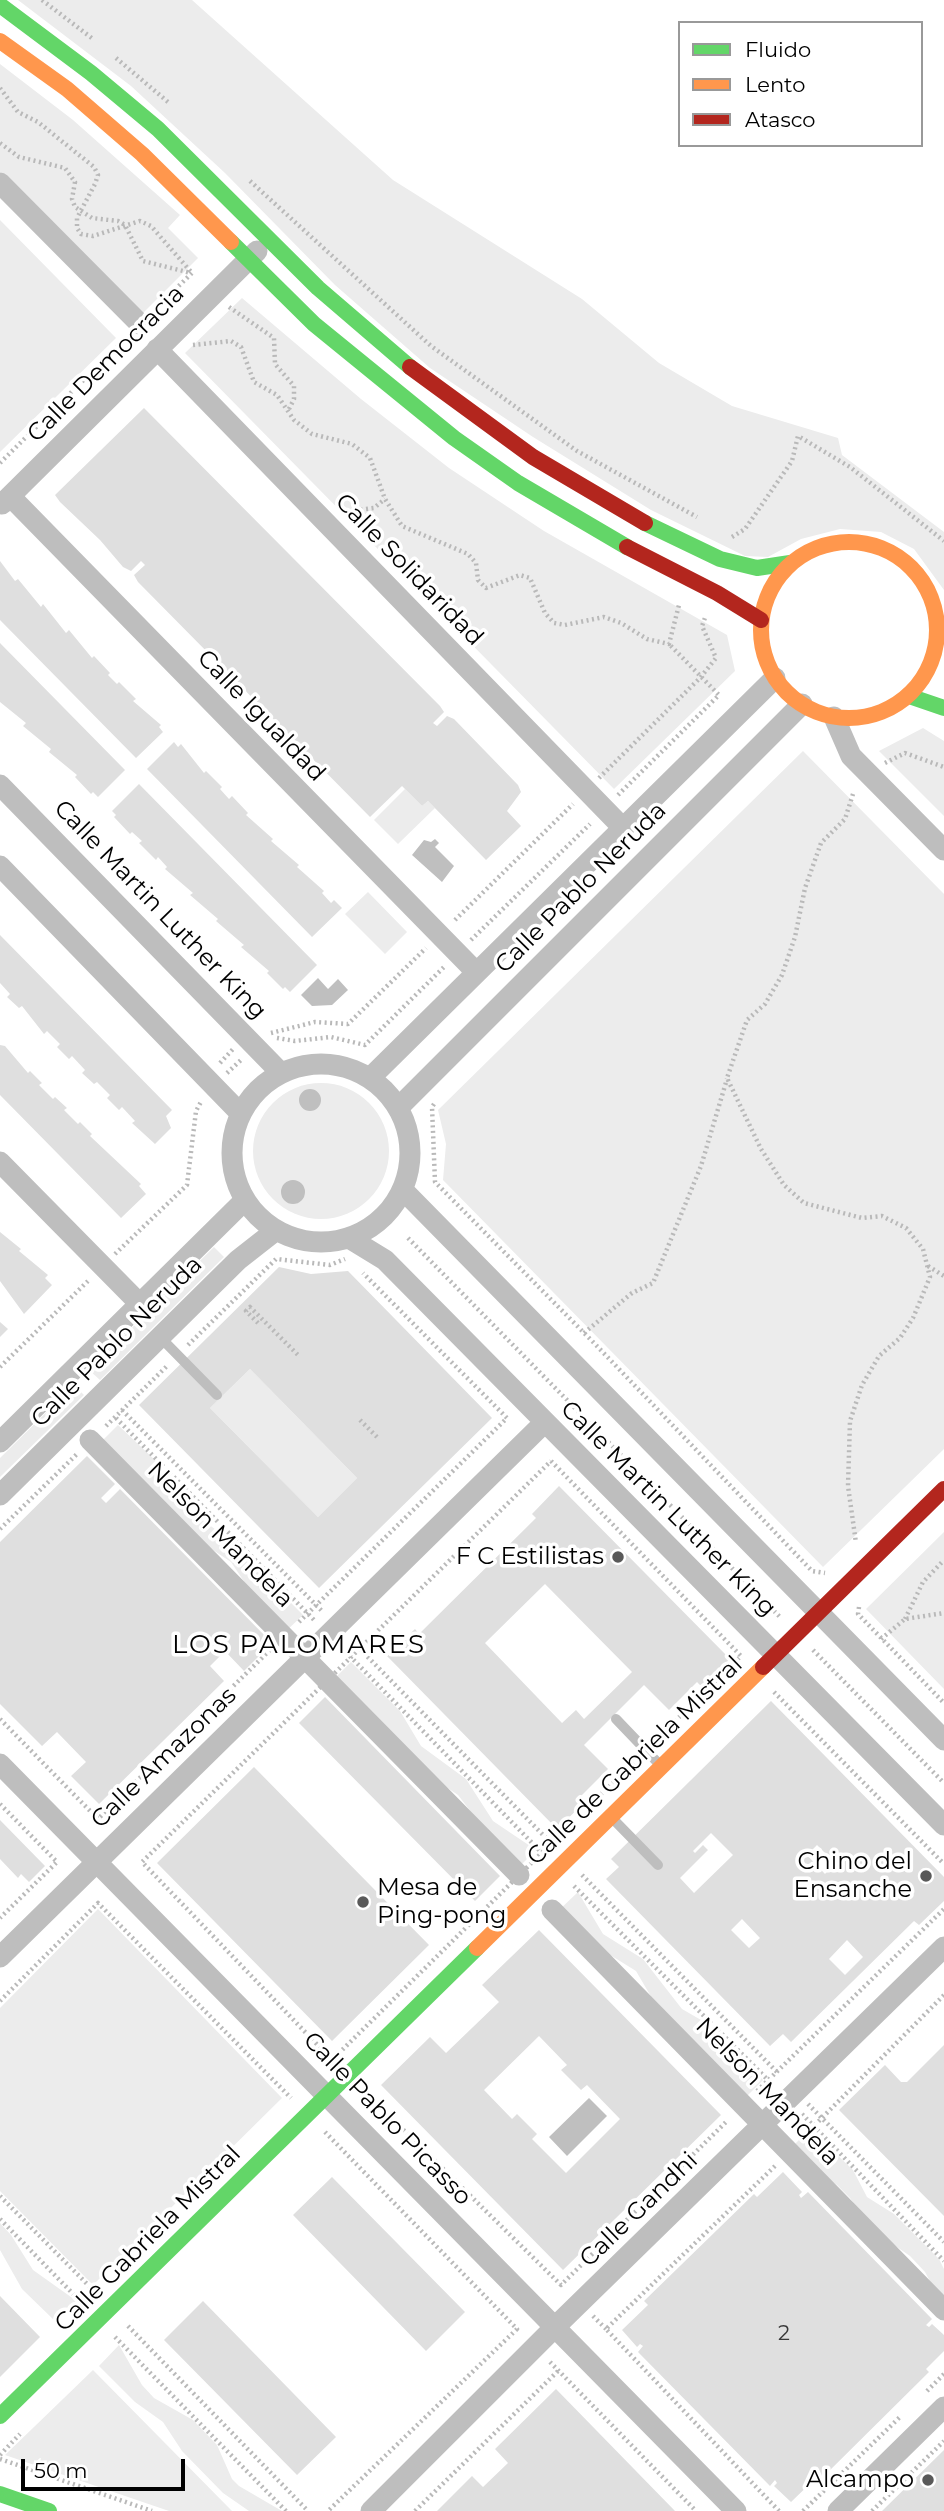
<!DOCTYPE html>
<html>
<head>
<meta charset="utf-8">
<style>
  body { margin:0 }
  #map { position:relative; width:944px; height:2511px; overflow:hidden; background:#fff; font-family:Montserrat,sans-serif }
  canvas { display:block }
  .legend { position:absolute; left:678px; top:21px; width:245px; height:126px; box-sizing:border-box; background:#fff; border:2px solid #999; margin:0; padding:9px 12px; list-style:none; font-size:21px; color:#000 }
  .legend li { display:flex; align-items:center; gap:14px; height:35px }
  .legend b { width:35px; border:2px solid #999 }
  .scale { position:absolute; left:21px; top:2459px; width:164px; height:32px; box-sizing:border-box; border:4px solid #000; border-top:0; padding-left:9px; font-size:21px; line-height:24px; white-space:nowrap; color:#000; -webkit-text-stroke:5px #fff; paint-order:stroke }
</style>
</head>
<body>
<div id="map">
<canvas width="944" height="2511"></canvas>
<ul class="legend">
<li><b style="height:9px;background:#63d668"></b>Fluido</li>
<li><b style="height:9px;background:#ff974d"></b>Lento</li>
<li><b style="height:9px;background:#b3261e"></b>Atasco</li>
</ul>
<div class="scale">50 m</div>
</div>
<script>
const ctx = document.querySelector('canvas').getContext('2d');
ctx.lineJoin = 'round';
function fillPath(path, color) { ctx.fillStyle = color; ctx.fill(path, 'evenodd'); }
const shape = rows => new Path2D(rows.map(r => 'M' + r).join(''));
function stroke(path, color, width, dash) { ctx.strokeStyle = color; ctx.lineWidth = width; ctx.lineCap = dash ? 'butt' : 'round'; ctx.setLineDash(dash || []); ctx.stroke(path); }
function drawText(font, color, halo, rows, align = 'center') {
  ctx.font = font + ' Montserrat,sans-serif'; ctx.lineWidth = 7; ctx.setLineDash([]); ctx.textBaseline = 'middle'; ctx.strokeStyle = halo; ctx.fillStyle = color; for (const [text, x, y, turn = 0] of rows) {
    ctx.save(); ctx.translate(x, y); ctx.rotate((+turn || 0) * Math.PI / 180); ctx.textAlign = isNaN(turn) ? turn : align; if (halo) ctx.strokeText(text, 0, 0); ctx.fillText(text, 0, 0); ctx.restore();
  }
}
fillPath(shape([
  [18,0,192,0,393,180,582,299,659,363,732,406,838,438,842,455,944,532,944,590,914,549,881,532,840,529,801,539,768,557,745,556,651,510,533,437,430,368,335,285,225,173,131,86],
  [0,64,73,120,180,215,168,228,198,258,141,315,0,172],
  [0,220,116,338,0,452],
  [242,298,361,399,449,468,544,531,727,635,735,671,614,789,185,353],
  [923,728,944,741,944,816,879,751],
  [803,751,944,894,944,1449,823,1567,443,1180,446,1144,438,1110],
  [405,789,422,806,428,801,435,808,398,844,374,820],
  [368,892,407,932,385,954,345,914],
  '253 1151a68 68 0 1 1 136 0a68 68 0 1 1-136 0Z',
  [214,1247,224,1257,100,1380,89,1370],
  [250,1369,357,1478,318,1517,210,1408],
  [74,1385,84,1395,0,1477,0,1458],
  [118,1425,156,1461,185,1507,227,1538,303,1615,284,1633,267,1616,231,1562,207,1546,102,1441],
  [944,1532,944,1689,866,1609],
  [351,1662,400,1711,421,1746,466,1779,493,1821,536,1850,516,1870,458,1795,418,1768,335,1678],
  [578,1892,603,1934,643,1959,682,2009,708,2024,763,2080,746,2097,660,2012,636,1971,578,1935,557,1912],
  [98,1909,282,2098,93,2285,0,2191,0,2008],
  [810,2129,853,2170,867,2197,894,2214,939,2259,944,2269,944,2307,925,2272,910,2256,871,2229,850,2198,837,2185,801,2162,790,2149],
  [0,2223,11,2235,33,2270,78,2302,56,2322,22,2289,0,2250],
  [119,2345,142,2385,154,2398,193,2420,217,2445,232,2479,239,2486,282,2511,249,2511,223,2493,182,2451,163,2422,135,2402,99,2366],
  [93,2370,232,2511,169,2511,5,2455]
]), '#ececec');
fillPath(shape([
  [435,839,439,843,435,847,454,866,442,882,412,855,424,840,431,842],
  [318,978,328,989,338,979,348,990,332,1005,312,1006,301,995],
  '299 1100a11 11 0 1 1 22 0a11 11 0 1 1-22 0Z',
  '281 1192a12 12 0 1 1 24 0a12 12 0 1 1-24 0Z',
  [589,2098,607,2116,567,2156,549,2137]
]), '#bfbfbf');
fillPath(shape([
  [144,408,440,706,444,712,433,723,437,726,447,716,454,719,518,785,521,792,507,811,521,826,486,860,428,801,422,806,402,786,370,817,138,582,134,575,145,565,141,561,131,571,123,567,100,540,60,502,55,495],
  [0,561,15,581,18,579,41,607,43,604,66,633,69,630,92,658,94,656,110,673,108,675,117,684,119,682,136,699,133,701,161,725,159,727,163,732,136,758,0,620],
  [0,643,125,770,98,797,93,792,91,794,75,777,77,775,49,752,51,749,23,726,26,723,0,702],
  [174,742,178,747,181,744,204,773,206,771,222,787,220,789,229,799,232,796,248,813,246,815,273,839,271,841,299,865,297,867,324,891,322,893,331,903,334,900,342,908,312,937,147,769],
  [139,784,317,965,290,992,285,987,283,989,267,973,269,971,241,947,244,945,216,921,218,919,190,895,193,893,165,869,167,867,158,857,156,860,139,843,142,841,132,832,130,834,114,817,116,815,112,811],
  [0,935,172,1110,166,1116,171,1128,155,1144,132,1123,135,1121,122,1107,119,1110,107,1098,110,1095,97,1082,94,1084,82,1073,85,1070,72,1056,69,1059,57,1047,60,1044,47,1031,44,1034,22,1006,19,1008,7,997,10,994,0,983],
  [0,1045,5,1046,28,1073,30,1071,42,1083,39,1085,53,1099,55,1097,67,1108,64,1110,78,1124,80,1122,92,1134,90,1136,141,1184,139,1186,146,1194,121,1218,0,1095],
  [0,1232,21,1249,19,1251,48,1275,45,1278,52,1285,24,1314,0,1281],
  [279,1267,311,1274,348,1271,492,1418,319,1588,139,1405],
  [250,1369,357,1478,318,1517,210,1408],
  [0,1322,8,1329,0,1337],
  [87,1456,115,1484,101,1498,106,1503,120,1489,272,1643,244,1671,225,1651,210,1666,224,1681,99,1804,71,1776,86,1762,57,1732,42,1746,0,1704,0,1542],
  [559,1486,730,1659,702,1687,697,1682,669,1710,644,1685,584,1745,608,1769,580,1797,585,1802,557,1829,387,1656,415,1629,419,1634,536,1518,532,1514],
  [545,1584,632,1672,584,1719,576,1710,562,1723,485,1643],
  [325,1697,500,1876,475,1901,299,1723],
  [771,1701,944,1877,944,1901,919,1925,914,1921,791,2042,783,2034,770,2046,606,1879,619,1867,611,1859],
  [711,1833,733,1855,694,1893,680,1878,708,1850,703,1845,695,1853,693,1851],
  [817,1845,835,1863,825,1874,807,1855],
  [742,1919,760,1938,749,1948,731,1930],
  [847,1940,863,1957,845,1975,829,1959],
  [254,1767,429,1945,332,2041,157,1863],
  [0,1820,45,1866,29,1882,21,1874,18,1878,0,1859],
  [539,1930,721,2115,563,2270,381,2085,430,2037,446,2053,499,2002,482,1985],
  [539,2036,567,2065,561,2070,581,2090,587,2085,620,2119,566,2173,532,2139,537,2134,517,2114,512,2119,484,2090],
  [944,2045,944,2216,839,2110,885,2065,901,2082,907,2082],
  [783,2172,802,2192,799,2195,801,2198,808,2192,932,2319,926,2325,929,2327,932,2324,944,2335,944,2351,926,2369,929,2372,820,2480,817,2477,791,2502,774,2486,777,2483,775,2480,770,2486,638,2352,643,2346,640,2344,637,2347,622,2330,648,2305,644,2301,754,2194,757,2197],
  [332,2177,465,2312,426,2351,293,2215],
  [0,2296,40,2337,0,2377],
  [203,2301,336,2437,297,2475,164,2340],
  [556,2389,675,2511,437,2511,472,2476,483,2487,508,2463,495,2449],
  [944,2450,944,2511,882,2511]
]), '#dfdfdf');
stroke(shape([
  [42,0,93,39],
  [116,58,168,102],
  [0,88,18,112,38,122,94,167,98,175,95,184,77,218,77,228,81,234,93,236,140,221,151,226,192,273],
  [0,143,19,157,65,168,75,182,72,199,75,207,92,218,118,221,125,225,143,261,191,273],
  [250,181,431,346,577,451,697,517],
  [229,307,274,338,275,364,294,386,294,399,288,411],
  [155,309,192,273],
  [193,345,231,341,241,347,254,382,277,395,294,420,312,434,352,444,370,458,385,499,402,526,468,554,476,563,478,580,486,588,520,575,530,578,545,613,554,623,565,625,604,617,621,623,647,639,669,644,679,605],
  [0,463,126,338],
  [346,517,358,510,374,508,385,499],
  [732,537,745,529,792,461,798,436,850,467,944,541],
  [885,763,905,753,944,767],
  [599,778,700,678,716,658,702,626,706,615],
  [853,794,845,819,821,843,805,888,795,937,782,975,765,1004,747,1020,727,1078,761,1149,784,1185,804,1203,862,1218,882,1216,906,1228,923,1249,930,1277,913,1318,900,1338,879,1356,862,1385,850,1421,848,1486,856,1543],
  [618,795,719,695,669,644],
  [455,920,573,804],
  [471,940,590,824],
  [271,1033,315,1022,348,1024,426,948],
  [277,1038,295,1041,331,1037,365,1045,445,966],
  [220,1063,233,1049],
  [227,1073,241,1060],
  [434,1104,432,1107,435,1182,595,1344,812,1571,825,1573],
  [408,1238,780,1617],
  [115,1254,187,1185,196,1111,202,1100],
  [928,1266,944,1276],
  [258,1323,246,1311,250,1307,298,1355],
  [584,1333,632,1293,653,1283,701,1166,727,1079],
  [188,1345,276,1259,330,1265,345,1259],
  [0,1367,89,1280],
  [122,1410,323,1612],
  [116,1418,316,1622],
  [360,1420,379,1439],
  [106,1426,167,1366],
  [551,1461,741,1656,332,2060,142,1862,551,1461],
  [0,1529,77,1454],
  [859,1607,858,1614,944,1703],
  [905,1619,923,1582,944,1560],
  [299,1622,507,1418,363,1273],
  [881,1639,905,1619,944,1613],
  [352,1641,549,1841],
  [342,1648,541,1852],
  [813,1650,944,1783],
  [774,1692,944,1864],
  [0,1719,98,1819,270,1650],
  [0,1804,57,1862,0,1918],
  [582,1875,778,2073],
  [574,1886,768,2080],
  [0,2001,98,1903,291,2098],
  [364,2091,561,2285,728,2120],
  [757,2091,944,1909],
  [808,2104,944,2242],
  [802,2114,944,2261],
  [325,2132,517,2329,328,2511],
  [803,2137,944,1995],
  [775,2166,606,2329,779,2511],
  [0,2196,95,2292],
  [0,2219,82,2303],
  [593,2316,606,2329],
  [128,2326,308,2511],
  [115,2337,286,2511],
  [550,2362,696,2511],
  [927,2391,944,2374],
  [0,2455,20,2434],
  [0,2459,152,2511],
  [415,2511,558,2371],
  [803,2511,901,2416],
  [872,2511,944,2441]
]), '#b9b9b9', 4.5, [2, 3.5]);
stroke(shape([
  [159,1336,217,1395],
  [616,1719,660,1765],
  [613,1819,658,1865]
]), '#bebebe', 10);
stroke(shape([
  [0,183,140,324],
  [157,349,623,828],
  [10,496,476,972],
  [2,504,257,251],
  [834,717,851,756,944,850],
  [0,785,281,1073],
  [0,866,241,1114],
  '232 1153a89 89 0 1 1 178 0a89 89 0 1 1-178 0Z',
  [370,1078,775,678],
  [398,1108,802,704],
  [0,1162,139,1303],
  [403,1190,944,1740],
  [349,1238,385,1260,944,1825],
  [90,1440,519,1875],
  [0,1442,245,1200],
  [0,1495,238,1260,275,1231],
  [0,1764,736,2511],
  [552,1910,944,2310],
  [0,1957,545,1422],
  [371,2511,555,2327,944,1947],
  [838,2511,944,2407]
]), '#bebebe', 21);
stroke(shape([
  [0,5,91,73,158,129,318,288,410,367],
  [231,242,314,324,454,438,518,483,627,547],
  [645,523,720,559,757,568,790,563],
  [909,696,944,708],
  [0,2416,477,1948],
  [0,2494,49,2511]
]), '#63d668', 16);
stroke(shape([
  [0,41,67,89,142,154,231,242],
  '761 630a88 88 0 1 1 176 0a88 88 0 1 1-176 0Z',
  [477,1948,763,1667]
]), '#ff974d', 16);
stroke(shape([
  [410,367,533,457,645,523],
  [627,547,717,593,761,620],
  [763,1667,944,1489]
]), '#b3261e', 16);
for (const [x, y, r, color] of [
  [618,1557,7,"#595959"],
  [926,1876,7,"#595959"],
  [363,1902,7,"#595959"],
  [928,2480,7,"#595959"]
]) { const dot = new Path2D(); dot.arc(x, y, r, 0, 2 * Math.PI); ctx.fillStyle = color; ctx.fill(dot); stroke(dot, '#fff', 2.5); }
drawText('21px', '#383838', null, [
  ["2",784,2334]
]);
drawText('24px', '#000', '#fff', [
  ["Calle Democracia",106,364,-45],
  ["Calle Solidaridad",409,570,46],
  ["Calle Igualdad",261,716,46],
  ["Calle Pablo Neruda",581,888,-45],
  ["Calle Martin Luther King",160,910,46],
  ["Calle Pablo Neruda",117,1342,-45],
  ["Calle Martin Luther King",668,1509,45],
  ["Nelson Mandela",220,1535,45],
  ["Calle Amazonas",164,1758,-44],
  ["Calle de Gabriela Mistral",635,1761,-44],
  ["Nelson Mandela",767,2092,46],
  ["Calle Pablo Picasso",387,2119,46],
  ["Calle Gandhi",639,2210,-44],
  ["Calle Gabriela Mistral",148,2239,-45]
]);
drawText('24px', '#000', '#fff', [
  ["F C Estilistas",604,1557],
  ["Chino del",912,1862],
  ["Ensanche",912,1890],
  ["Mesa de",377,1888,"left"],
  ["Ping-pong",377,1916,"left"],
  ["Alcampo",914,2480]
], 'right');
ctx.letterSpacing = '2px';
drawText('26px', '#000', '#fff', [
  ["LOS PALOMARES",299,1645]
]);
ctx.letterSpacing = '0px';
</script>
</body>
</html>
